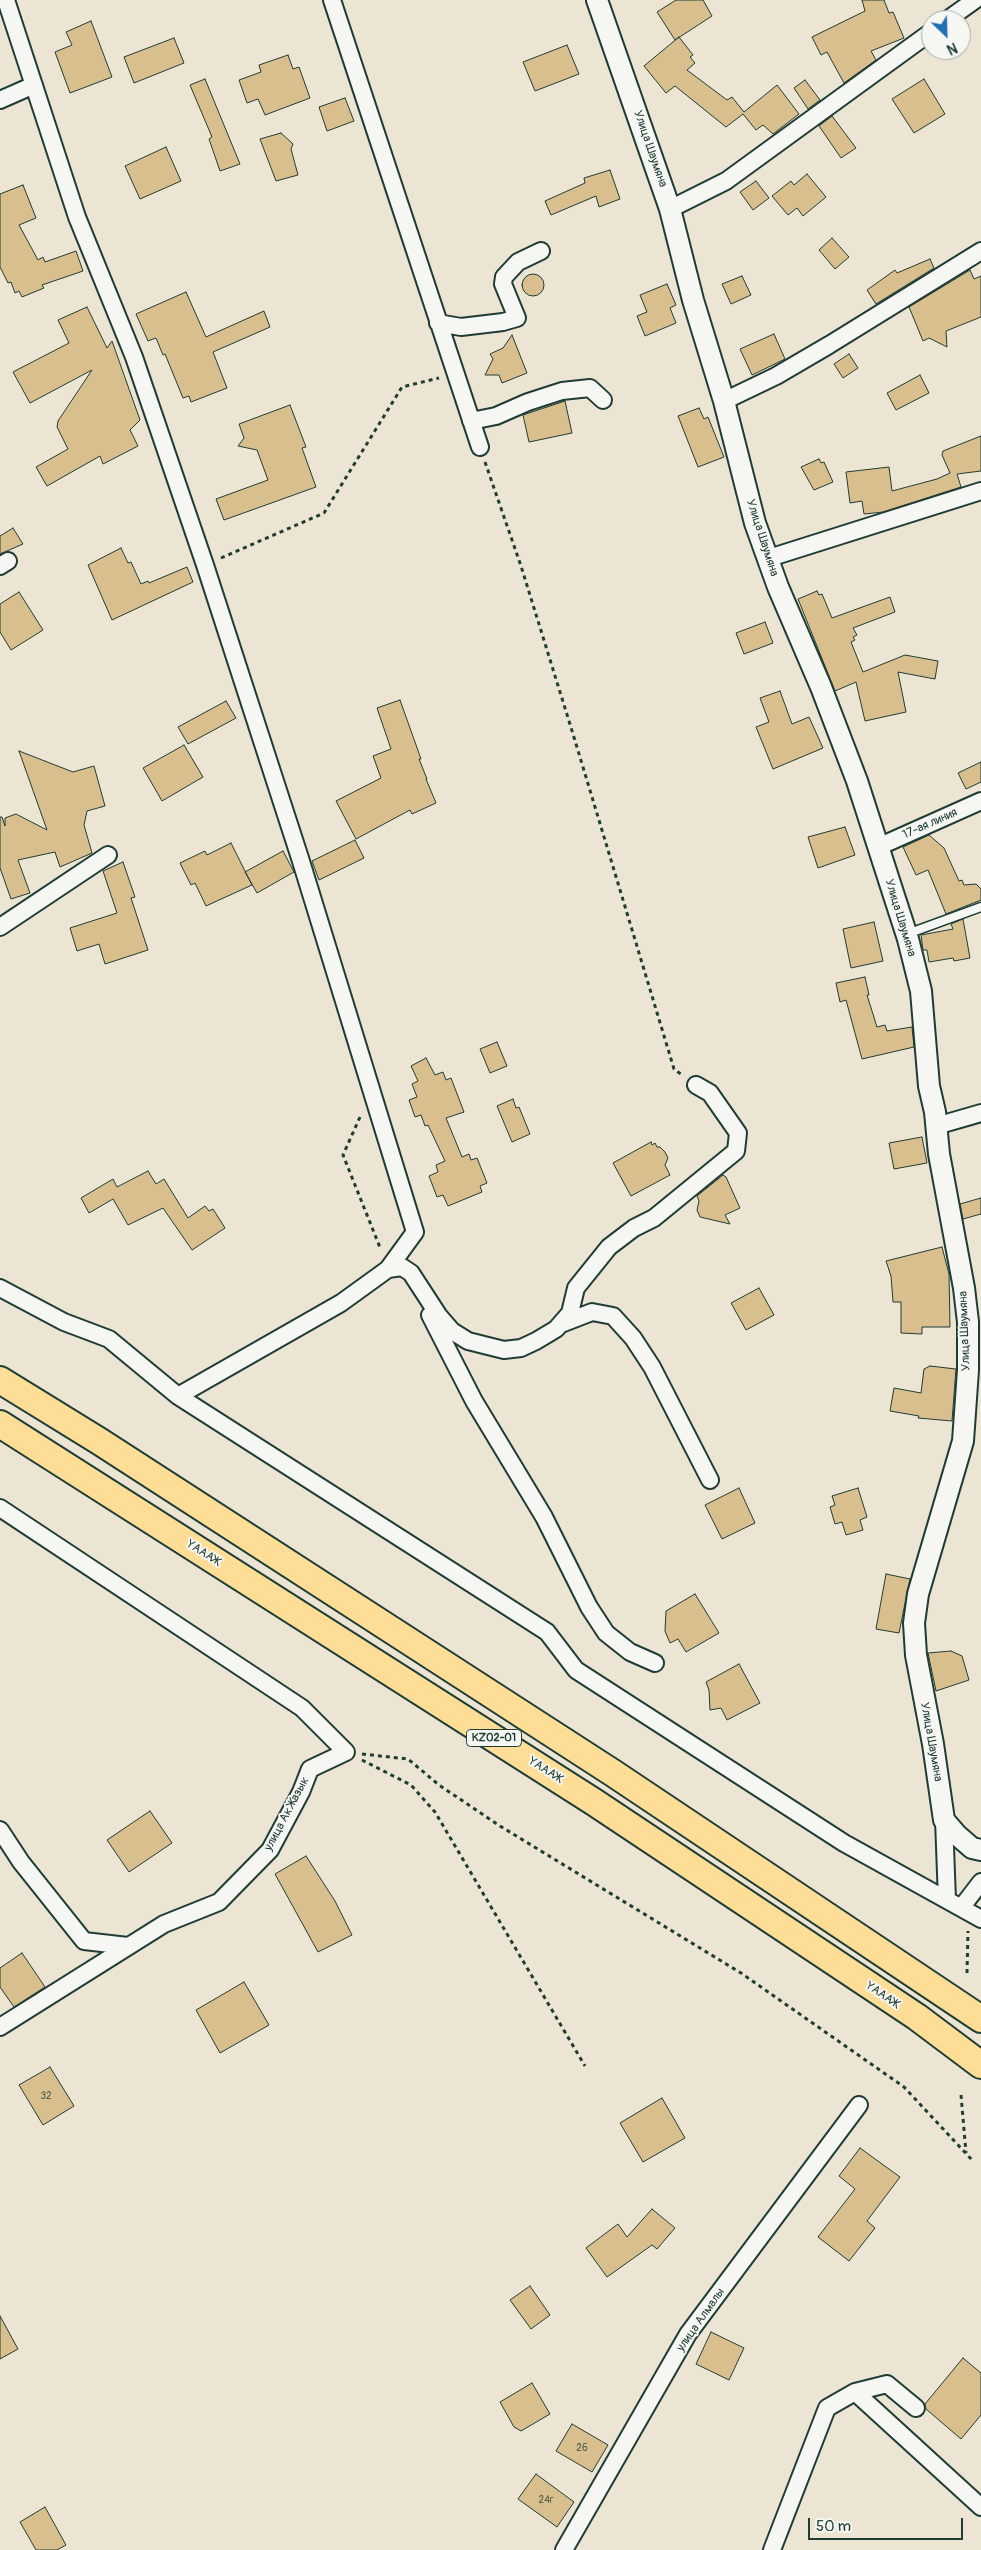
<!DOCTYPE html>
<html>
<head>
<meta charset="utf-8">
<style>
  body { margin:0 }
  #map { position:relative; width:981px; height:2550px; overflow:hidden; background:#ede5d4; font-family:Pangolin,sans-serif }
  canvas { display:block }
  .north { position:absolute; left:921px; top:10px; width:50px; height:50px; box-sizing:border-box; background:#f6f6f2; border:1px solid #a0aca6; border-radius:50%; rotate:156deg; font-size:14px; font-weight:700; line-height:20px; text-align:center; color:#1f3d34 }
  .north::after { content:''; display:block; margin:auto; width:18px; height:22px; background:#1f6fb2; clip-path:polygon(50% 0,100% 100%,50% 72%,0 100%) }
  .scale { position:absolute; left:808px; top:2518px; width:155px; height:22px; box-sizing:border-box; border:2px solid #1f3d34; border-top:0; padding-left:6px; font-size:15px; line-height:18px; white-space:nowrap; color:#1f3d34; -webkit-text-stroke:4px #f6f6f2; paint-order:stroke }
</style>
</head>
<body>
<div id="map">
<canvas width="981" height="2550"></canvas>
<div class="north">N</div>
<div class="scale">50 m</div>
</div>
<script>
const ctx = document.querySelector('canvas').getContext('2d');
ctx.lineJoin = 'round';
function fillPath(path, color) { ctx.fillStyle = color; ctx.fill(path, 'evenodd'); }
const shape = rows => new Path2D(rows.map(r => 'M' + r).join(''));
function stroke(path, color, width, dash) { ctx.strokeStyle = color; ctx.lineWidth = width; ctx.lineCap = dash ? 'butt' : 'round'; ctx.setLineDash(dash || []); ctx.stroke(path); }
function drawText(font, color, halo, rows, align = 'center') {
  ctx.font = font + ' Pangolin,sans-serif'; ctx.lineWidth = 4; ctx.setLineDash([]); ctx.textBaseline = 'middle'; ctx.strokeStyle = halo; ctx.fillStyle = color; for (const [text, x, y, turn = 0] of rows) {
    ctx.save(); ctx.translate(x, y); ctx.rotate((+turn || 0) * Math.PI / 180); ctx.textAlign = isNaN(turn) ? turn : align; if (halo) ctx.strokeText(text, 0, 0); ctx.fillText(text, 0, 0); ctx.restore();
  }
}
const building = shape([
  [676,0,703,0,712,16,675,40,657,12,676,0],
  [862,0,884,0,889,13,893,12,904,38,871,51,876,60,844,83,827,52,821,55,812,37,865,11,862,0],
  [91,21,112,77,70,93,55,52,72,45,66,32,91,21],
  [679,37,693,55,690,57,695,63,687,70,727,100,732,97,744,112,777,85,799,114,773,134,763,125,756,130,743,114,726,127,675,86,666,93,644,66,679,37],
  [174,38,184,63,134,83,124,57,174,38],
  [567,45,579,74,535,91,523,62,567,45],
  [288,55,293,69,299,67,310,98,265,115,258,99,247,103,239,80,261,72,259,65,288,55],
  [205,79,240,164,220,171,209,139,212,137,190,85,205,79],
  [924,79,945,114,914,133,892,99,924,79],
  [805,80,820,100,808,109,794,88,805,80],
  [345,98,354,121,327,131,319,107,345,98],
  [832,116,856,148,841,158,819,126,832,116],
  [281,133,293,144,291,149,298,175,276,181,260,139,281,133],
  [166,147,181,181,140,199,125,166,166,147],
  [610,170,620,199,599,207,596,196,551,215,545,201,585,183,584,178,610,170],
  [807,174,826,197,803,216,797,208,788,215,772,196,791,181,794,185,807,174],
  [756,181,769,198,753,210,740,192,756,181],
  [23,185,36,218,19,225,38,260,43,257,45,262,76,251,83,271,42,285,44,288,22,297,19,291,15,293,11,282,8,283,0,267,0,194,23,185],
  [832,238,849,257,835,269,819,250,832,238],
  [930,259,934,268,876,304,867,290,895,270,897,273,930,259],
  [970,270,974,279,981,276,981,317,946,331,947,347,929,338,923,341,909,307,970,270],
  '522 285a11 11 0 1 1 22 0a11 11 0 1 1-22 0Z',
  [742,276,751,295,731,304,722,284,742,276],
  [667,284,676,305,670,308,676,323,645,336,637,316,647,312,640,295,667,284],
  [186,292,206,337,264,311,270,327,213,352,227,388,191,402,189,396,183,398,165,354,163,355,156,338,148,341,136,314,186,292],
  [87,307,107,348,112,341,140,420,130,430,138,446,103,464,100,456,47,486,36,467,68,449,57,427,58,421,92,370,30,403,13,372,69,343,58,320,87,307],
  [774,334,785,359,752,375,740,349,774,334],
  [512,335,527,373,502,383,499,375,485,375,493,359,490,354,503,348,512,335],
  [849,354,858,368,843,378,834,364,849,354],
  [920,375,929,393,896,410,887,393,920,375],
  [565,401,572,433,529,442,523,415,565,401],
  [290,405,306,447,302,448,316,487,224,520,216,499,268,480,257,450,238,446,244,438,239,424,290,405],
  [699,408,704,419,708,417,724,457,698,467,678,416,699,408],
  [981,436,981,471,957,474,961,487,883,512,864,514,862,501,850,503,846,472,889,467,892,491,937,479,950,473,942,455,943,451,981,436],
  [819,459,821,463,824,462,833,482,814,490,801,467,819,459],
  [13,528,23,544,0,554,0,536,13,528],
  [121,548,128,563,131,562,141,584,148,581,149,583,187,567,193,582,112,620,88,565,121,548],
  [817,591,819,595,822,594,832,618,890,597,895,612,853,628,857,635,853,637,855,640,851,642,863,672,905,655,938,661,935,679,898,672,906,712,865,721,856,682,835,691,798,599,817,591],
  [19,592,43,630,11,650,0,632,0,604,19,592],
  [765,622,773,643,744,654,736,633,765,622],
  [780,691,792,724,809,717,823,748,773,769,756,727,769,722,760,698,780,691],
  [400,700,421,759,419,759,427,779,426,779,436,803,412,814,410,810,356,839,336,801,381,778,373,756,391,749,377,708,400,700],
  [226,701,236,718,188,744,178,727,226,701],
  [184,745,203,777,162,801,143,768,184,745],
  [19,751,73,772,94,766,105,806,87,811,84,825,92,853,60,867,55,852,18,860,30,893,11,899,0,868,0,817,2,817,5,826,5,818,16,814,47,830,19,751],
  [981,762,981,782,966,789,958,773,981,762],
  [845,827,855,855,818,868,808,837,845,827],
  [929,835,944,848,959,881,962,880,964,885,976,884,981,889,981,900,946,914,928,870,916,875,903,847,929,835],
  [355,840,364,858,319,880,312,861,355,840],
  [231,843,252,885,206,906,195,883,191,885,180,863,205,851,207,855,231,843],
  [283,851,294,872,257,893,245,872,283,851],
  [123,862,135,897,131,898,148,950,105,964,99,944,77,951,70,928,117,913,103,871,123,862],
  [963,919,970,958,954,961,953,958,929,962,927,950,923,950,921,935,953,929,951,924,963,919],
  [874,922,883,961,851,968,843,929,874,922],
  [865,977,869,995,867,995,877,1027,885,1025,887,1031,912,1027,914,1047,862,1059,846,1000,840,1002,836,983,865,977],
  [497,1042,507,1066,490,1073,480,1049,497,1042],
  [426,1058,435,1075,443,1072,446,1080,451,1078,464,1112,446,1118,462,1157,469,1154,471,1160,477,1158,487,1183,480,1186,482,1192,448,1206,443,1195,437,1197,429,1176,438,1172,436,1165,445,1161,428,1125,425,1126,421,1115,415,1117,409,1100,417,1097,412,1084,418,1081,411,1066,426,1058],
  [513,1099,516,1108,519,1107,530,1134,512,1142,497,1106,513,1099],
  [922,1137,927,1163,894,1169,889,1143,922,1137],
  [651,1142,652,1145,655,1143,657,1147,660,1147,665,1152,668,1158,665,1165,670,1175,631,1196,613,1163,651,1142],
  [148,1171,156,1184,164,1179,188,1218,205,1206,209,1211,213,1209,225,1228,192,1250,163,1208,128,1225,113,1199,89,1213,81,1198,113,1179,117,1187,148,1171],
  [723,1175,726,1177,740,1208,725,1215,730,1224,700,1217,697,1210,699,1201,697,1196,723,1175],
  [981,1198,981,1214,963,1219,960,1204,981,1198],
  [942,1247,949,1274,950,1327,922,1327,922,1334,901,1333,901,1302,893,1302,891,1276,886,1261,942,1247],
  [759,1288,774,1315,746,1330,731,1303,759,1288],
  [930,1366,956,1369,952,1421,918,1418,919,1416,890,1411,894,1388,921,1393,924,1369,930,1366],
  [739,1488,755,1523,722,1539,705,1505,739,1488],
  [858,1488,867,1517,860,1520,863,1530,846,1535,842,1522,835,1524,830,1507,835,1505,832,1496,858,1488],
  [886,1574,910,1579,899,1633,876,1629,886,1574],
  [695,1594,719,1633,686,1652,678,1639,670,1643,665,1631,666,1611,695,1594],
  [951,1651,962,1656,969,1680,936,1691,928,1653,951,1651],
  [739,1664,760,1703,727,1720,721,1708,710,1710,709,1690,706,1682,739,1664],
  [150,1811,172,1843,129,1872,107,1840,150,1811],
  [306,1856,335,1901,352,1935,318,1952,275,1874,306,1856],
  [22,1953,45,1987,14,2007,0,1987,0,1968,22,1953],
  [244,1982,269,2025,220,2053,196,2010,244,1982],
  [50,2067,74,2106,43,2125,19,2085,50,2067],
  [662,2098,685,2138,643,2162,620,2123,662,2098],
  [860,2148,900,2177,867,2221,875,2228,849,2261,818,2237,855,2189,839,2176,860,2148],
  [652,2209,675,2228,657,2249,652,2245,607,2277,586,2248,618,2224,627,2237,652,2209],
  [530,2286,550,2315,531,2329,510,2300,530,2286],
  [0,2316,18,2349,0,2359,0,2316],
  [711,2332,744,2348,729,2380,696,2364,711,2332],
  [963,2358,981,2373,981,2415,961,2439,926,2409,925,2404,963,2358],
  [532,2383,550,2414,521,2431,514,2427,500,2402,532,2383],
  [572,2424,608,2445,592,2472,556,2451,572,2424],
  [536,2474,574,2502,557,2527,518,2499,536,2474],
  [45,2507,66,2545,57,2550,36,2550,20,2522,45,2507]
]);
fillPath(building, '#d9be8e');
stroke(building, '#1f3d34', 1);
const service = shape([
  [907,934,981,907]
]);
const minor = shape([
  [6,0,77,217,134,357,205,565,300,858,415,1232,388,1269,341,1303,178,1396],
  [332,0,480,447],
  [947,20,975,0],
  [0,100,34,85],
  [670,209,726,181,931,32],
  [438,323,461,327,503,322,517,318,503,284,504,277,518,262,541,251],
  [724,401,776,376,829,345,981,251],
  [471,421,496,416,528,402,562,391,590,388,603,400],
  [769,558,981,491],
  [0,566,8,561],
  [878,847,981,801],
  [0,927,108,855],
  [936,1126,981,1113],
  [388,1269,402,1267,411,1273,439,1316,452,1331,468,1341,504,1350,521,1348,536,1341,556,1329,570,1313,576,1288,609,1247,634,1228,654,1218,736,1151,738,1133,710,1093,696,1085],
  [0,1288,64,1322,109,1339,178,1396,547,1632,576,1670,844,1843,981,1919],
  [430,1315,474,1401,544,1517,589,1607,606,1633,630,1652,655,1663],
  [561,1324,592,1312,613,1316,633,1338,652,1367,710,1480],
  [0,1508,302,1708,346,1752,310,1769,301,1792,270,1850,219,1902,164,1924,0,2027],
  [944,1820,947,1900],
  [0,1830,21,1862,84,1941,128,1946],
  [961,1908,981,1882],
  [855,2392,981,2507],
  [564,2550,688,2334,859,2105],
  [772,2550,827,2408,855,2392,887,2384,916,2408]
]);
const tertiary = shape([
  [597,0,670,209,693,300,724,401,755,523,778,587,821,687,857,781,908,939,921,991,929,1086,935,1112,939,1154,964,1288,968,1322,968,1370,963,1441,918,1594,914,1623,916,1655,933,1744,944,1820,957,1835,972,1848,981,1850]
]);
const trunk = shape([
  [0,1380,99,1441,613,1773,981,2019],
  [0,1424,594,1802,917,2017,981,2065]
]);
stroke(service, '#1f3d34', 11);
stroke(minor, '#1f3d34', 20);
stroke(tertiary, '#1f3d34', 24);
stroke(trunk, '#1f3d34', 30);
stroke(shape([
  [485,462,521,566,573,734,674,1069,682,1075],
  [221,558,324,513,402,387,439,378],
  [360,1117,343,1155,381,1250],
  [362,1754,408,1759,439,1785,500,1826,741,1973,904,2087,973,2161],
  [362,1760,411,1785,435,1812,585,2066],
  [967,1973,968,1931],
  [961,2095,966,2153]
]), '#1f3d34', 3, [4, 4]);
stroke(service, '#f6f6f2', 8);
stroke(minor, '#f6f6f2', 16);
stroke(tertiary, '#f6f6f2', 20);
stroke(trunk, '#fedd96', 26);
drawText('10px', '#4e5d4a', null, [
  ["32",46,2096],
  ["26",582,2448],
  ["24г",546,2500]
]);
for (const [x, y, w] of [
  [494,1738,55]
]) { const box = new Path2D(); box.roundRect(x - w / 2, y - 8.5, w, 17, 4); ctx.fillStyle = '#f6f6f2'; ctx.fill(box); stroke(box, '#1f3d34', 1); }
drawText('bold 11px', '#1f3d34', null, [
  ["KZ02-01",494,1738]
]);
drawText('12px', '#1f3d34', '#f6f6f2', [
  ["Улица Шаумяна",650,149,71],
  ["Улица Шаумяна",762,538,72],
  ["17-ая линия",930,824,-24],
  ["Улица Шаумяна",900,918,73],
  ["Улица Шаумяна",965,1331,-92],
  ["ҮАААЖ",203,1553,32],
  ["Улица Шаумяна",931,1742,80],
  ["ҮАААЖ",545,1770,32],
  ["улица Ак Жазык",287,1814,-62],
  ["ҮАААЖ",882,1995,34],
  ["улица Алмалы",701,2320,-55]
]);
</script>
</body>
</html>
